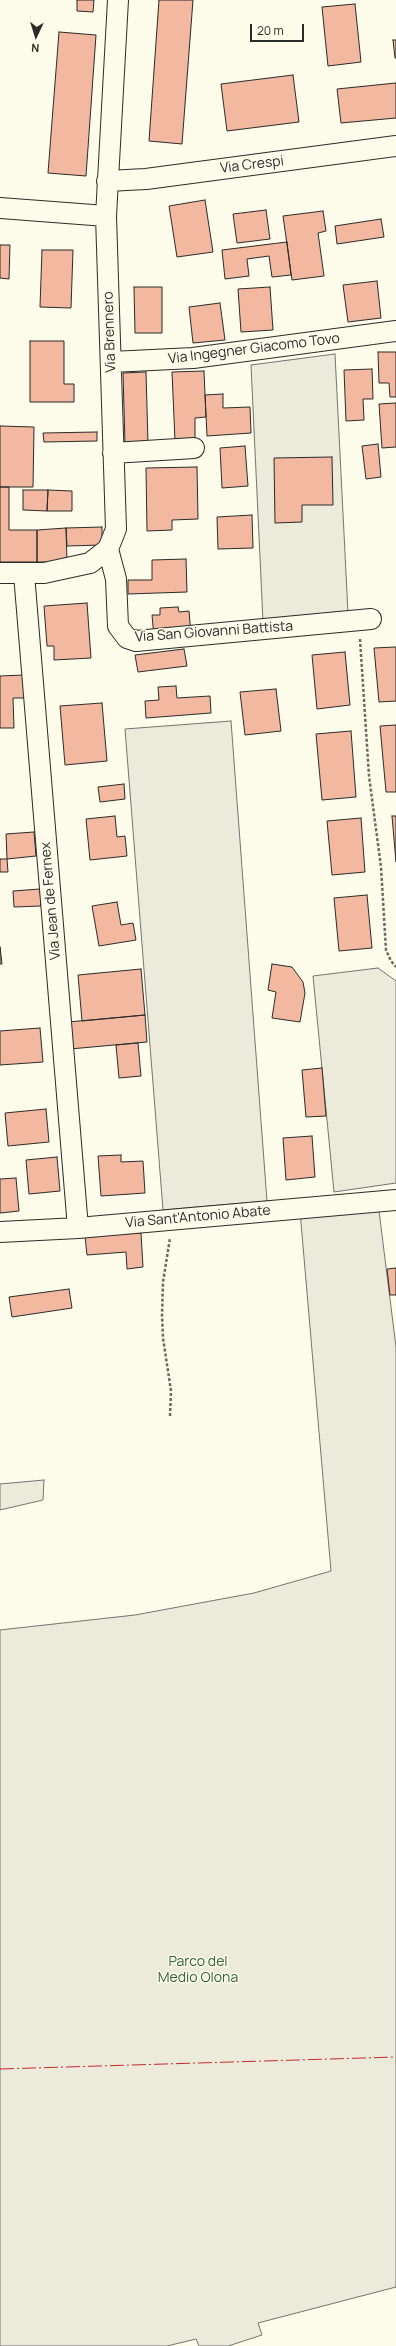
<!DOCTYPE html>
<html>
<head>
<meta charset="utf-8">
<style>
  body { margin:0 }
  #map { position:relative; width:396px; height:2346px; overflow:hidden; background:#fdfbea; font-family:Manrope,sans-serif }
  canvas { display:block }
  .north { position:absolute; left:16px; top:16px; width:40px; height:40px; -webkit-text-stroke:3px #fdfbea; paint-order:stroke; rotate:184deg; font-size:11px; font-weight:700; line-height:16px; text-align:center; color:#2b2b2b }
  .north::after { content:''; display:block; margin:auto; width:14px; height:18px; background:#2b2b2b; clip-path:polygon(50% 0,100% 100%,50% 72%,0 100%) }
  .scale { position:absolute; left:250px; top:24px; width:54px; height:18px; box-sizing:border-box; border:2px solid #2b2b2b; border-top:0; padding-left:5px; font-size:12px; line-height:14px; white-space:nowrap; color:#2b2b2b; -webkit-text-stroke:3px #fdfbea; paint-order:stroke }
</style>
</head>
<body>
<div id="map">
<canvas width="396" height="2346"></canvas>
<div class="north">N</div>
<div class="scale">20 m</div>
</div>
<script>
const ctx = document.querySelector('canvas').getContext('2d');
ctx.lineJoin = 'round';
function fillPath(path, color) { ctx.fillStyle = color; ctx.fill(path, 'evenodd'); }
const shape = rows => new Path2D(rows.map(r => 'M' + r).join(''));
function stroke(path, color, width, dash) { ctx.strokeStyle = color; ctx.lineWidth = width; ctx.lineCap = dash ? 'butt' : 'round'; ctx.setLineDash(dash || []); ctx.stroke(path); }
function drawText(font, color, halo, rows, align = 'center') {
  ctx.font = font + ' Manrope,sans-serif'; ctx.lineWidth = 3; ctx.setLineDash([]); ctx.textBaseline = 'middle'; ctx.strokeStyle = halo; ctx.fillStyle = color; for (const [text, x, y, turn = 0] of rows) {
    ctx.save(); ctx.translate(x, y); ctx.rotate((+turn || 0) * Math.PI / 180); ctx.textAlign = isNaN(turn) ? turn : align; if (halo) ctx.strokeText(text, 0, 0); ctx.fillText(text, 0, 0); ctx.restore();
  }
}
const green = shape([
  [335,354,348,613,263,622,251,365,335,354],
  [231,721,267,1201,163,1210,125,729,231,721],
  [378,968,396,981,396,1183,334,1192,313,976,378,968],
  [300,1211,379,1211,396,1347,396,2287,258,2323,262,2335,228,2346,199,2346,196,2339,167,2346,0,2346,0,1630,135,1615,254,1593,331,1571,300,1211],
  [44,1480,43,1500,0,1510,0,1484,44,1480]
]);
fillPath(green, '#ecebdb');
stroke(green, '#74746e', 1);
const building = shape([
  [77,0,94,0,93,12,77,11,77,0],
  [159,0,193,0,182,144,149,141,159,0],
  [355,4,361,62,328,66,322,7,355,4],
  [59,32,96,35,86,176,48,173,59,32],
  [393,40,396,40,396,58,395,58,393,40],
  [293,75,299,122,227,131,221,84,293,75],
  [396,83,396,118,341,123,337,89,396,83],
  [205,200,213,252,177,257,169,206,205,200],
  [266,210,270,239,237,243,233,214,266,210],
  [323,211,326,231,318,233,324,276,292,280,283,216,323,211],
  [381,219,384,237,337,244,335,226,381,219],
  [287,242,291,275,272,277,269,256,247,259,249,276,225,279,222,250,287,242],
  [0,245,10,245,9,279,0,278,0,245],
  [42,250,73,250,71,308,40,307,42,250],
  [377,281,381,318,348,322,343,285,377,281],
  [134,287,162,287,162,333,135,333,134,287],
  [270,287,273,330,241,332,238,289,270,287],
  [220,303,225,340,193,343,189,307,220,303],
  [30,341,64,341,64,384,74,384,74,402,30,402,30,341],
  [378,352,396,352,396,397,390,397,389,383,379,383,378,352],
  [372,369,373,399,363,399,364,420,346,421,344,370,372,369],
  [204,371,206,417,195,418,195,440,175,441,172,372,204,371],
  [146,372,148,443,125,444,123,373,146,372],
  [223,394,223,408,250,407,251,433,207,436,205,395,223,394],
  [396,403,396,447,382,448,379,404,396,403],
  [0,426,34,427,33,487,0,487,0,426],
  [97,432,97,441,44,442,43,433,97,432],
  [378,444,381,477,366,479,362,446,378,444],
  [245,446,248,486,222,488,220,448,245,446],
  [332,457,333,505,302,505,302,522,275,523,274,458,332,457],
  [197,467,198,519,172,520,172,530,147,531,146,468,197,467],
  [0,487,9,487,9,530,37,530,37,562,0,562,0,487],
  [23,490,48,490,47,511,23,510,23,490],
  [48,490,72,491,72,511,47,511,48,490],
  [252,515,253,548,218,549,217,517,252,515],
  [102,527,102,545,67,546,66,528,102,527],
  [66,528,67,562,37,562,37,530,66,528],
  [186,559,187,592,128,594,128,580,152,580,152,560,186,559],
  [87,603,91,658,54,660,54,646,47,646,44,606,87,603],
  [178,607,179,612,189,611,191,634,154,637,152,615,160,615,160,608,178,607],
  [396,647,396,701,379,702,374,648,396,647],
  [184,649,187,666,138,672,135,655,184,649],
  [345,652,350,705,317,709,312,655,345,652],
  [24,675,25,698,13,698,14,728,0,728,0,676,24,675],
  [176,686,177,698,210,696,211,713,146,718,145,701,159,700,158,687,176,686],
  [276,689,281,731,245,735,240,692,276,689],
  [102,703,107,761,65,765,60,706,102,703],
  [396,725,396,792,386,792,380,726,396,725],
  [351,731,356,797,322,800,316,734,351,731],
  [124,784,125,799,100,802,98,787,124,784],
  [115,816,117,837,125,836,127,856,90,860,86,819,115,816],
  [392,816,396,816,396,862,392,816],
  [361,818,365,872,332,875,327,821,361,818],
  [34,832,36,856,7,859,6,834,34,832],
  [0,859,7,859,8,872,0,872,0,859],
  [40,889,41,906,14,907,13,891,40,889],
  [367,895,372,948,339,951,334,898,367,895],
  [117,902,121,925,133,923,136,940,99,946,92,906,117,902],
  [0,947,2,964,0,964,0,947],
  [272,964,292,967,303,982,305,993,300,1022,272,1018,276,992,268,990,272,964],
  [141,969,145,1015,82,1021,78,975,141,969],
  [145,1015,147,1042,70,1049,68,1022,145,1015],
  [40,1028,43,1062,0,1065,0,1031,40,1028],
  [138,1043,141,1076,119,1078,116,1045,138,1043],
  [322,1068,326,1116,306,1117,302,1070,322,1068],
  [46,1109,49,1142,8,1146,5,1113,46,1109],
  [312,1136,315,1177,286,1180,283,1138,312,1136],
  [121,1155,121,1162,143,1161,145,1193,101,1196,98,1156,121,1155],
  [57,1157,60,1191,29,1194,26,1160,57,1157],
  [16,1178,19,1211,0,1213,0,1179,16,1178],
  [141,1233,143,1267,127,1269,126,1252,87,1255,85,1236,141,1233],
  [396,1268,396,1295,390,1295,387,1269,396,1268],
  [69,1289,72,1308,12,1317,9,1297,69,1289]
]);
fillPath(building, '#f2b8a0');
stroke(building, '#2b2b2b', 1);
const minor = shape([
  [107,181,146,179,396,146],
  [0,208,106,216],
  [111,362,193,358,396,331],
  [113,453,194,448],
  [108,549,116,579,118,626,127,638,136,641,371,619],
  [0,573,44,573,90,563,108,549,116,529,106,216,118,0],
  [24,574,78,1228],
  [0,1232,78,1228,396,1200]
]);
stroke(minor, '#2b2b2b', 22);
stroke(shape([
  [360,639,369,776,381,867,386,950,391,961,396,967],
  [170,1416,171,1391,163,1338,162,1315,163,1282,170,1238]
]), '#6a6964', 2.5, [3, 2]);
stroke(minor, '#fdfbea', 20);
stroke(shape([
  [0,2069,396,2057]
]), '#c62828', 1, [14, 3, 2, 3]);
drawText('14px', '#2b2b2b', '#fdfbea', [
  ["Via Crespi",252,165,-7],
  ["Via Brennero",110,332,-92],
  ["Via Ingegner Giacomo Tovo",254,349,-7],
  ["Via San Giovanni Battista",214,632,-4],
  ["Via Jean de Fernex",51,901,-95],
  ["Via Sant'Antonio Abate",198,1217,-5]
]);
drawText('14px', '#34623c', '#fdfbea', [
  ["Parco del",198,1962],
  ["Medio Olona",198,1978]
]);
</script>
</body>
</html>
